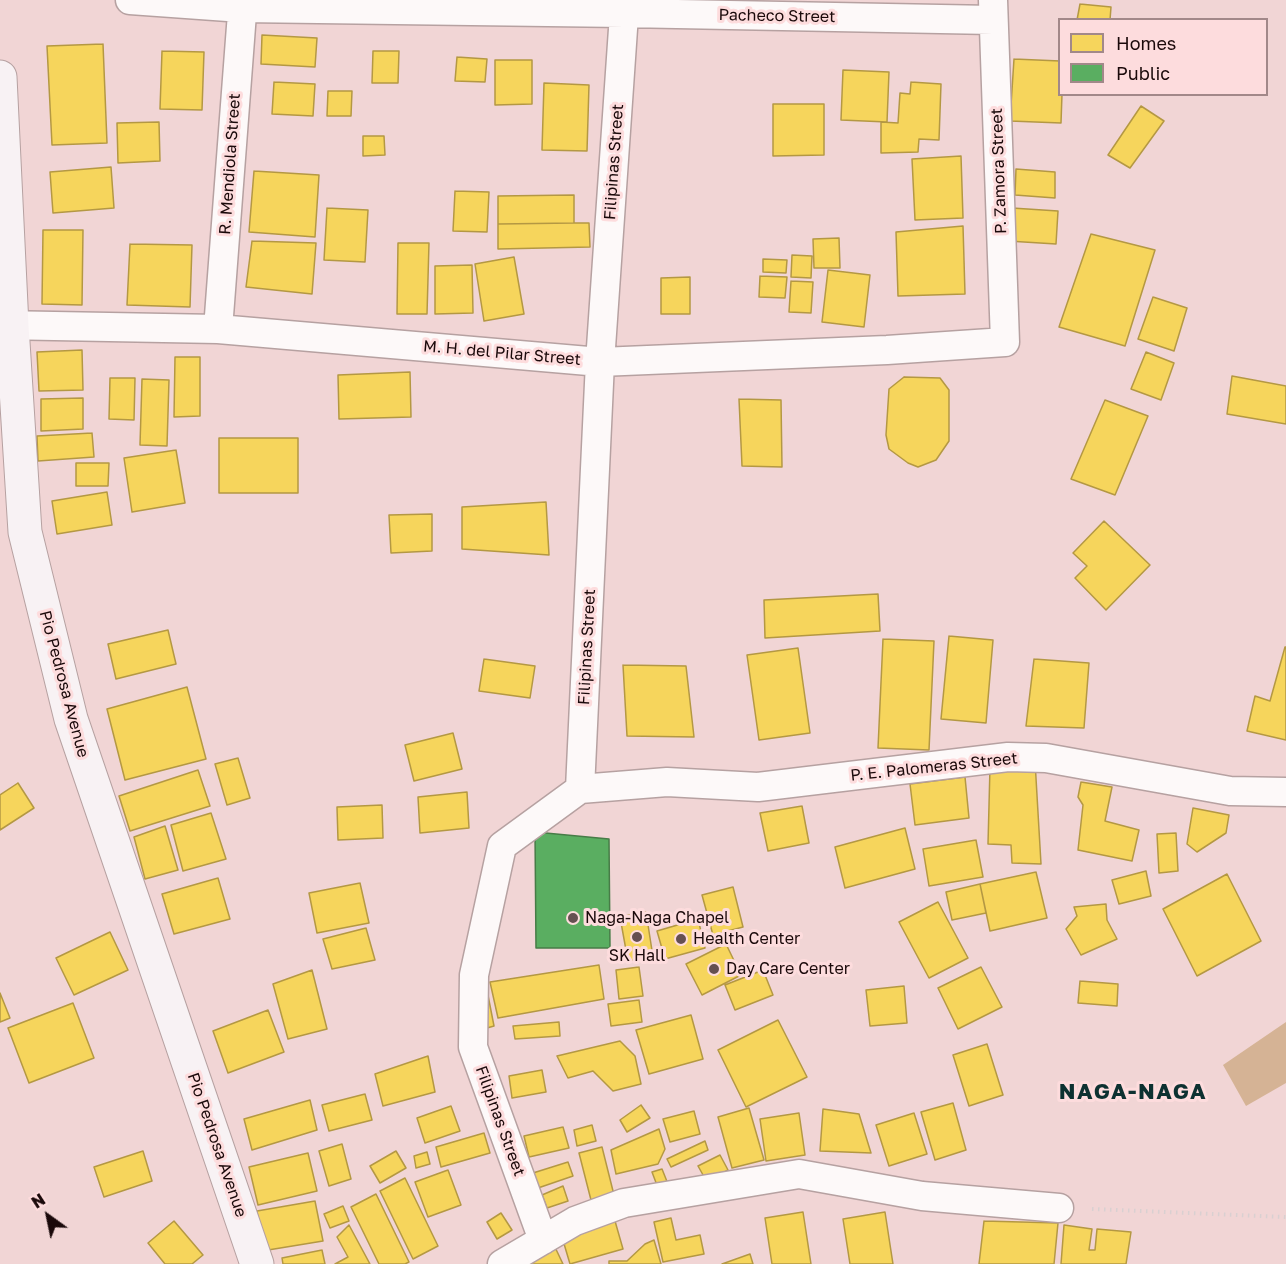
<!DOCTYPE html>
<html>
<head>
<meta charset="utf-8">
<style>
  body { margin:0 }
  #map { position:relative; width:1286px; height:1264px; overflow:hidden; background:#f1d5d5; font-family:"Golos Text",sans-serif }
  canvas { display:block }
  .legend { position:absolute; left:1058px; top:18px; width:210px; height:78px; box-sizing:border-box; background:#fddcdd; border:2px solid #a28889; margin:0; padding:8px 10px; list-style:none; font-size:18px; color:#1a090a }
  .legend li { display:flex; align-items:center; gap:12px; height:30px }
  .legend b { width:30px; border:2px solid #a28889 }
  .north { position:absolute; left:18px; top:1186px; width:60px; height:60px; -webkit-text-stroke:4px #fddcdd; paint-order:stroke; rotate:327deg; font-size:16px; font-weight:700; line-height:24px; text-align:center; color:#1a090a }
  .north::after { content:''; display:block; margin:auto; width:21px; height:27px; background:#1a090a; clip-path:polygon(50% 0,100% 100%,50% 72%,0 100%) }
</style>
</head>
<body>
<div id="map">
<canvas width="1286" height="1264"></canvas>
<ul class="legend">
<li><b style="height:16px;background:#f6d55c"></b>Homes</li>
<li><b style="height:16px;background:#5aae61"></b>Public</li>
</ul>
<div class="north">N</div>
</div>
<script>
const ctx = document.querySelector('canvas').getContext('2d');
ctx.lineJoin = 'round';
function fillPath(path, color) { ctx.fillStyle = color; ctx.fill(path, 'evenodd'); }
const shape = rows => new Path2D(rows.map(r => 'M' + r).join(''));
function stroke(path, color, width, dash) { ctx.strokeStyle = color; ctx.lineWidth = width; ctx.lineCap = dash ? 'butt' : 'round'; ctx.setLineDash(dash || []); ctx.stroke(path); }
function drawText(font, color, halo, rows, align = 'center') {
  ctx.font = font + ' "Golos Text",sans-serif'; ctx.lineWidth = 6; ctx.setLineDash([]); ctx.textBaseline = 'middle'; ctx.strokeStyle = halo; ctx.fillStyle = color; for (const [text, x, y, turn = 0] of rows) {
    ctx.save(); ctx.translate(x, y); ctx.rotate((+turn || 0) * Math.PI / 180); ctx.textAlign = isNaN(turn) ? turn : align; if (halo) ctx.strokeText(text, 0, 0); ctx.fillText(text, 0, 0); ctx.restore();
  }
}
fillPath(shape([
  [1286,1022,1286,1083,1246,1106,1223,1065]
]), '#d5b395');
const homes = shape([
  [1080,4,1111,7,1110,20,1077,20,1080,4],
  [262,35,317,38,315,67,261,64,262,35],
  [103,44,107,143,52,145,47,46,103,44],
  [162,51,204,52,202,110,160,109,162,51],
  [373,51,399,51,398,83,372,83,373,51],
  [457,57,487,59,485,82,455,81,457,57],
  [1014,59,1060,61,1060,94,1062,94,1061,123,1010,121,1014,59],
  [495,60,532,60,532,104,495,105,495,60],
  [843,70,889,72,887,122,841,120,843,70],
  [274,82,315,84,313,116,272,114,274,82],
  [911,82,941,84,939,140,919,139,918,152,881,153,881,122,898,123,900,93,910,94,911,82],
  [544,83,589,85,587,151,542,150,544,83],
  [328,91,352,91,351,116,327,116,328,91],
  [773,104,824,104,824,155,773,156,773,104],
  [1141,106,1164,121,1130,168,1108,155,1141,106],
  [159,122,160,161,118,163,117,123,159,122],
  [363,136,384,136,385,155,363,156,363,136],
  [961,156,963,218,915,220,912,159,961,156],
  [111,167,114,208,53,213,50,172,111,167],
  [1016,169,1055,172,1055,198,1015,195,1016,169],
  [254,171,319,175,315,237,249,232,254,171],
  [455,191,489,192,487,232,453,231,455,191],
  [574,195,574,223,498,224,498,196,574,195],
  [327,208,368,210,365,262,324,260,327,208],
  [1012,208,1058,211,1056,244,1008,241,1012,208],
  [574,223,589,223,590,247,498,249,498,224,574,223],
  [963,226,965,294,898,296,896,232,963,226],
  [43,230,83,230,82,305,42,304,43,230],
  [1091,234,1155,250,1125,346,1059,327,1091,234],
  [839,238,840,268,814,268,813,239,839,238],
  [252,241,316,243,312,294,246,287,252,241],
  [398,243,429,243,427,314,397,314,398,243],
  [130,244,192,245,190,307,127,305,130,244],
  [792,255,812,256,811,278,791,277,792,255],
  [514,257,524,314,484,321,475,264,514,257],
  [763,259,787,260,786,273,763,272,763,259],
  [472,265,473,313,435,314,435,266,472,265],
  [828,270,870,275,864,327,822,322,828,270],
  [760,276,787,277,785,298,759,297,760,276],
  [690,277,690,314,661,314,661,278,690,277],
  [791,281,813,282,811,313,789,312,791,281],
  [1153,297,1187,308,1174,351,1138,339,1153,297],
  [82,350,83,390,39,391,37,352,82,350],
  [1146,352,1174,363,1161,400,1131,389,1146,352],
  [175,357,200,357,200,416,174,417,175,357],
  [410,372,411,417,339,419,338,375,410,372],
  [1232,376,1286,386,1286,424,1227,414,1232,376],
  [904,377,940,378,949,390,949,441,936,460,918,467,908,463,889,449,886,435,889,389,904,377],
  [110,378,135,378,134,420,109,419,110,378],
  [142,379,169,380,167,446,140,445,142,379],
  [83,398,83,429,41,431,41,399,83,398],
  [739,399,781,400,782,467,742,466,739,399],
  [1105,400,1148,416,1115,495,1071,479,1105,400],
  [92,433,94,457,38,461,37,436,92,433],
  [219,438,298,438,298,493,219,493,219,438],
  [176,450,185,503,132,512,124,458,176,450],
  [76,463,109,463,108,486,76,486,76,463],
  [107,492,112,525,57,534,52,501,107,492],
  [546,502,549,555,462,549,462,507,546,502],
  [432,514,432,551,391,553,389,515,432,514],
  [1104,521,1150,565,1106,610,1075,578,1087,566,1073,553,1104,521],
  [878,594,880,631,765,638,764,600,878,594],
  [168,630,176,664,116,679,108,644,168,630],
  [949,636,993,640,986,723,941,719,949,636],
  [883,639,934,641,929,750,878,748,883,639],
  [1285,647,1286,647,1286,740,1247,731,1255,696,1270,701,1285,647],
  [798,648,810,733,759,740,747,655,798,648],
  [484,659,535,666,530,698,479,691,484,659],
  [1034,659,1089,663,1084,728,1026,726,1034,659],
  [623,665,686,666,694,737,627,736,623,665],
  [187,687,206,759,125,780,107,709,187,687],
  [453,733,462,769,414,781,405,745,453,733],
  [238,758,250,798,227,805,215,764,238,758],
  [1035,761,1041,864,1012,863,1011,845,988,844,990,767,1035,761],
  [198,770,210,806,130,831,119,796,198,770],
  [965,777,969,818,915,825,910,784,965,777],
  [1081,782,1112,787,1105,821,1139,830,1132,861,1078,850,1083,805,1078,797,1081,782],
  [18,783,34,808,0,830,0,795,18,783],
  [467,792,469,828,420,833,418,797,467,792],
  [382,805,383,838,338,840,337,807,382,805],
  [802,806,809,843,768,851,760,813,802,806],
  [1193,808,1229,815,1226,833,1197,852,1187,844,1193,808],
  [211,813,226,859,183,871,171,825,211,813],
  [165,826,178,870,145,879,134,837,165,826],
  [905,828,915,869,845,888,835,847,905,828],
  [1176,833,1178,871,1159,873,1157,834,1176,833],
  [976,840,983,877,929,886,923,849,976,840],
  [1146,871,1151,896,1119,904,1112,880,1146,871],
  [1036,872,1047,918,990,931,980,884,1036,872],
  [1227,874,1261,941,1197,976,1163,909,1227,874],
  [218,878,230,919,174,934,162,894,218,878],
  [360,883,369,923,317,933,309,893,360,883],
  [980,884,986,913,952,920,946,892,980,884],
  [733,887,743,927,713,935,702,895,733,887],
  [938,902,968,958,929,978,899,922,938,902],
  [1106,904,1107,920,1117,939,1081,955,1066,929,1077,916,1074,907,1106,904],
  [646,912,653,957,628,961,620,917,646,912],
  [698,919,705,948,665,959,657,931,698,919],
  [366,928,375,960,332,969,323,939,366,928],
  [110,932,128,970,74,995,56,958,110,932],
  [726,944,741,975,702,995,686,964,726,944],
  [599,965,604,999,498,1018,490,982,599,965],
  [639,967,643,996,619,999,616,970,639,967],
  [981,967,1002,1007,958,1029,938,988,981,967],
  [312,970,327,1029,288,1039,273,984,312,970],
  [763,970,773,995,735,1010,725,985,763,970],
  [1080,981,1118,984,1117,1006,1078,1003,1080,981],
  [486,985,494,1026,487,1028,486,985],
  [904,986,907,1023,870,1026,866,990,904,986],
  [0,993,10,1018,0,1022,0,993],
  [639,1000,642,1022,611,1026,608,1004,639,1000],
  [73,1003,94,1058,29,1083,8,1028,73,1003],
  [268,1010,284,1052,228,1073,213,1031,268,1010],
  [691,1015,703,1059,649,1074,636,1030,691,1015],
  [778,1020,807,1077,746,1107,718,1050,778,1020],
  [559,1022,560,1036,515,1039,513,1026,559,1022],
  [620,1041,635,1056,641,1084,613,1091,593,1071,568,1078,557,1056,620,1041],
  [987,1044,1003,1095,969,1106,953,1055,987,1044],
  [428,1056,435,1092,383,1106,375,1074,428,1056],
  [542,1070,546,1092,512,1098,509,1076,542,1070],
  [365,1094,372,1120,329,1131,322,1105,365,1094],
  [310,1100,317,1130,252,1150,244,1119,310,1100],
  [953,1103,966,1150,935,1160,921,1112,953,1103],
  [641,1105,650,1118,627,1132,620,1120,641,1105],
  [451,1106,460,1131,425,1143,417,1118,451,1106],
  [749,1108,764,1160,732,1168,718,1117,749,1108],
  [823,1109,859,1114,871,1153,820,1151,823,1109],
  [694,1111,700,1134,670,1142,663,1119,694,1111],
  [799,1113,805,1155,766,1161,760,1119,799,1113],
  [914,1113,927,1154,889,1166,876,1125,914,1113],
  [592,1125,596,1141,577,1146,574,1130,592,1125],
  [563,1127,569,1148,529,1157,524,1136,563,1127],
  [659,1129,665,1149,658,1164,616,1174,611,1150,659,1129],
  [484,1133,490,1153,441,1167,436,1147,484,1133],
  [705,1141,708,1150,671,1167,667,1159,705,1141],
  [342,1144,351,1179,329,1186,319,1151,342,1144],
  [602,1147,615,1199,592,1204,579,1153,602,1147],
  [143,1151,152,1181,104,1197,94,1167,143,1151],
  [396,1151,406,1168,380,1183,370,1166,396,1151],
  [427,1152,430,1164,416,1168,414,1156,427,1152],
  [308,1153,317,1191,258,1205,249,1167,308,1153],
  [720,1155,728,1170,707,1182,698,1166,720,1155],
  [568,1162,573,1176,538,1188,533,1173,568,1162],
  [662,1169,668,1184,658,1188,652,1172,662,1169],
  [448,1170,461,1205,428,1217,415,1182,448,1170],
  [405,1178,438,1246,413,1259,380,1191,405,1178],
  [563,1186,568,1201,547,1208,542,1195,563,1186],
  [376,1194,409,1262,405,1264,379,1264,351,1207,376,1194],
  [315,1201,323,1241,262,1251,257,1211,315,1201],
  [343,1206,349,1221,330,1228,324,1214,343,1206],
  [803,1212,811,1264,772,1264,765,1218,803,1212],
  [885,1212,893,1264,850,1264,843,1219,885,1212],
  [501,1213,512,1230,497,1239,487,1222,501,1213],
  [671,1218,676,1240,700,1235,704,1254,663,1262,654,1222,671,1218],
  [174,1221,203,1255,192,1264,165,1264,148,1243,174,1221],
  [615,1221,623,1249,570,1264,562,1237,615,1221],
  [984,1221,1058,1223,1054,1264,979,1264,984,1221],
  [349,1225,370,1264,335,1264,348,1257,337,1237,349,1225],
  [1064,1225,1092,1229,1089,1250,1095,1250,1097,1229,1131,1232,1126,1264,1061,1264,1064,1225],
  [654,1240,661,1264,609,1264,609,1261,627,1261,645,1244,654,1240],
  [553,1243,563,1264,510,1264,553,1243],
  [322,1250,325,1264,283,1264,282,1258,322,1250],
  [750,1254,753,1264,722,1264,750,1254]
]);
fillPath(homes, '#f6d55c');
stroke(homes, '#b49843', 1.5);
const public = shape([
  [535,832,609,839,610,948,536,948,535,832]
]);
fillPath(public, '#5aae61');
stroke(public, '#477c47', 1.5);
const minor = shape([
  [130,0,242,8,624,13,993,20],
  [0,325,218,329,600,362,887,350,1005,342,993,0],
  [218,329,243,0],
  [580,789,600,362,625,0],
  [580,789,667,782,758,787,1008,757,1046,758,1230,791,1286,792],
  [543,1240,473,1047,474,975,502,846,580,789],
  [502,1264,575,1221,624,1203,799,1174,922,1196,1059,1208]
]);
const secondary = shape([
  [0,77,12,326,25,532,71,719,257,1264]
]);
stroke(minor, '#b6a1a1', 31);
stroke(secondary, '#b6a1a1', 35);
stroke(shape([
  [1092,1209,1286,1217]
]), '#d9d0d1', 4, [1.5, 4.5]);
stroke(minor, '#fdf9f9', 28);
stroke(secondary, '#f8f2f4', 33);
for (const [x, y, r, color] of [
  [573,918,6,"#655051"],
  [637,937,6,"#655051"],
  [681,939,6,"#655051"],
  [714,969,6,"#655051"]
]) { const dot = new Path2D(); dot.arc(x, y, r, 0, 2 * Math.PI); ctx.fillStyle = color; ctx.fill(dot); stroke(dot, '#fddcdd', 2); }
drawText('16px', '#1a090a', '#fddcdd', [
  ["Pacheco Street",777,16,1],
  ["Filipinas Street",614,162,-86],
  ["R. Mendiola Street",230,164,-86],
  ["P. Zamora Street",999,171,-92],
  ["M. H. del Pilar Street",502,353,5],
  ["Filipinas Street",587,647,-87],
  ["Pio Pedrosa Avenue",64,684,75],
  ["P. E. Palomeras Street",934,767,-6],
  ["Filipinas Street",500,1121,70],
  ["Pio Pedrosa Avenue",217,1145,71]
]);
drawText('16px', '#1a090a', '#fddcdd', [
  ["Naga-Naga Chapel",585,918],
  ["Health Center",693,939],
  ["SK Hall",637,956,"center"],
  ["Day Care Center",726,969]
], 'left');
ctx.letterSpacing = '1.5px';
drawText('bold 22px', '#0d3131', '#fddcdd', [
  ["NAGA-NAGA",1133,1092]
]);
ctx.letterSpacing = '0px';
</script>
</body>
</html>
